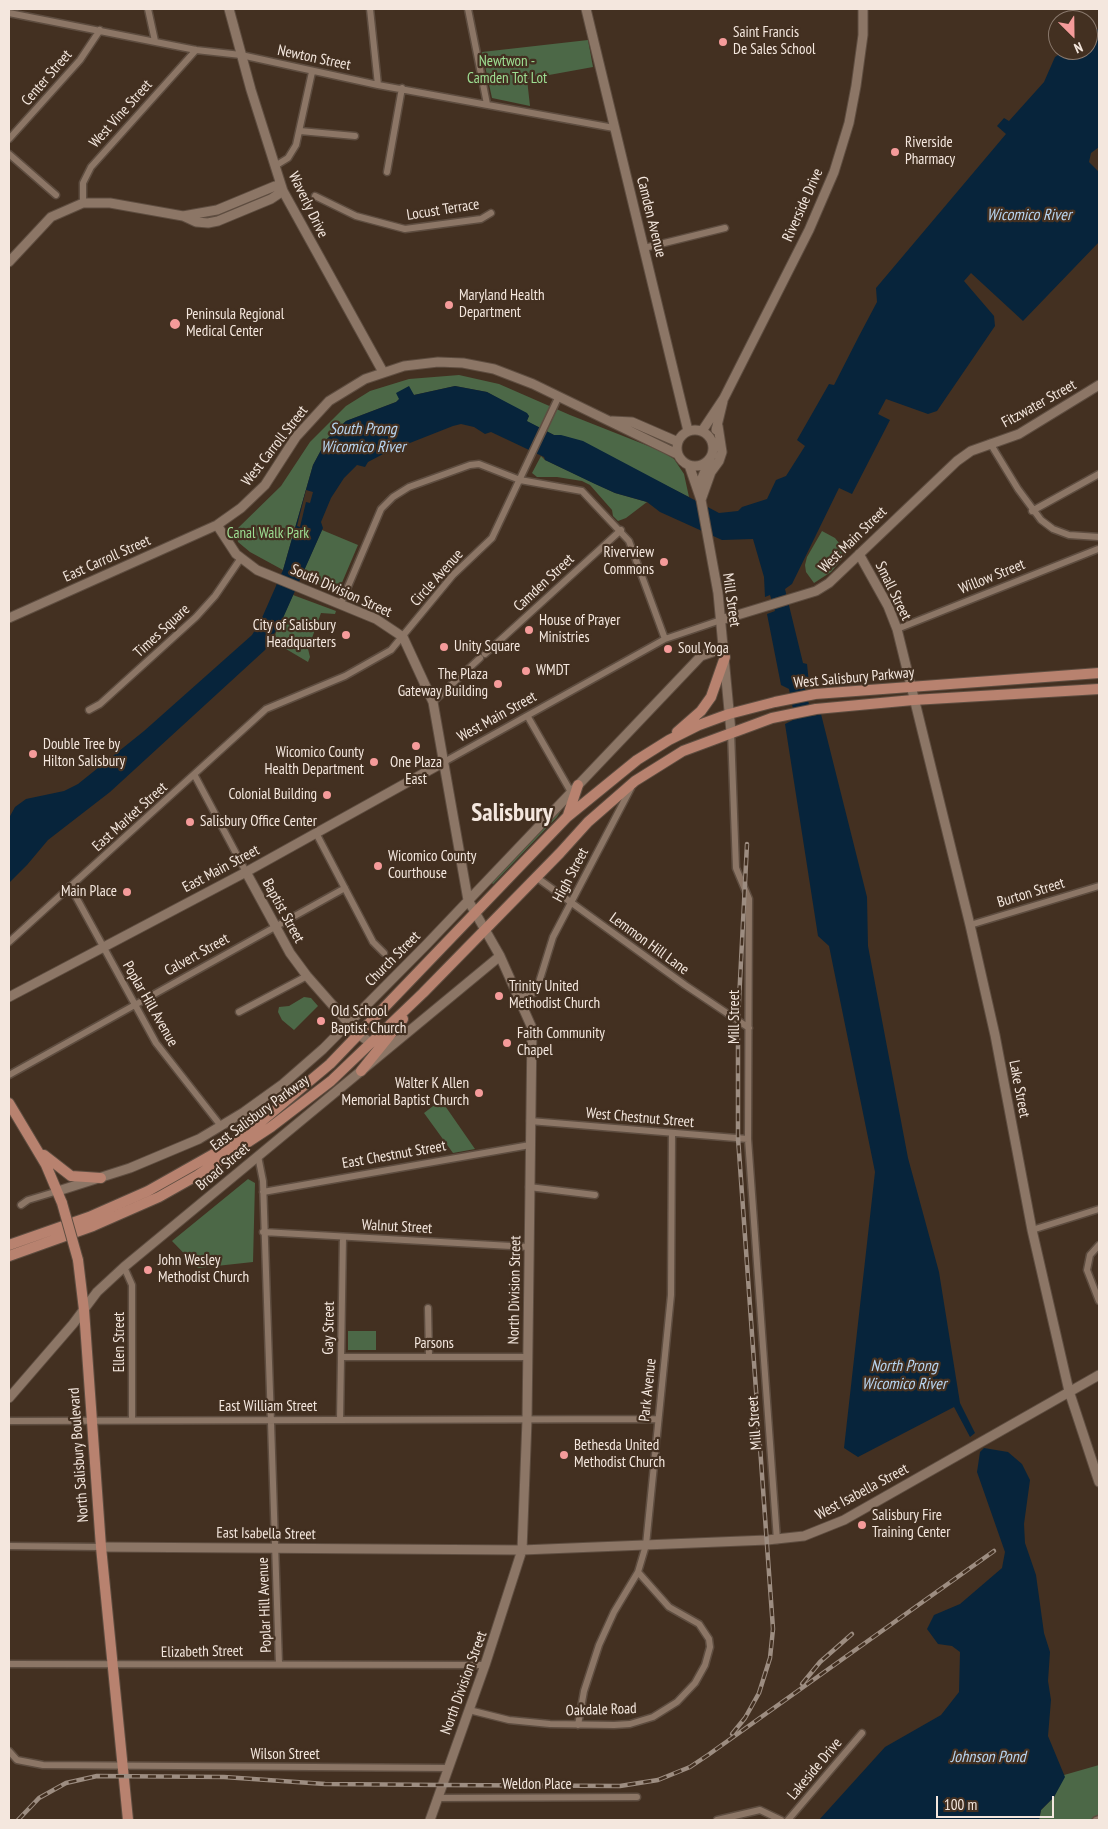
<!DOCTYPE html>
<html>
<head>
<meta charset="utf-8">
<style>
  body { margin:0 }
  #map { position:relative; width:1108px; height:1829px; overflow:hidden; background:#433021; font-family:"PT Sans Narrow",sans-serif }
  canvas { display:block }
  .frame { position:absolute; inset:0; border:10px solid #f4e7de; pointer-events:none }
  .north { position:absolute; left:1048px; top:10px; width:50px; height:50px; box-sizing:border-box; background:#433021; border:1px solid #8a796d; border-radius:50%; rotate:157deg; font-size:14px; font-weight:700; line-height:20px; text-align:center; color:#f4e7de }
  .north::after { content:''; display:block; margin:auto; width:18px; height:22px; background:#f59b9a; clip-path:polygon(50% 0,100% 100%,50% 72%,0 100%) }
  .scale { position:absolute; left:936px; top:1796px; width:118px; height:22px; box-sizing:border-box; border:2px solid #f4e7de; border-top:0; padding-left:6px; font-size:15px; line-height:18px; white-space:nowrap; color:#f4e7de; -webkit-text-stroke:4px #433021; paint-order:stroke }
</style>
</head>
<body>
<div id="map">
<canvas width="1108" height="1829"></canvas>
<div class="frame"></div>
<div class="north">N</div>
<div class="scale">100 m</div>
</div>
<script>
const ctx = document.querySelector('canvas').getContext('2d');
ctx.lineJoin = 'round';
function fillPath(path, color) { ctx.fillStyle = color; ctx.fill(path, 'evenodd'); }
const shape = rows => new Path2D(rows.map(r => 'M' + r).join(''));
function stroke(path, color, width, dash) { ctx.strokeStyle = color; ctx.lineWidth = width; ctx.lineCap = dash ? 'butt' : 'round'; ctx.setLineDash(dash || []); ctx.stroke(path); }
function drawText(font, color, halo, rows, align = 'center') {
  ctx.font = font + ' "PT Sans Narrow",sans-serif'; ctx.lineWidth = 4.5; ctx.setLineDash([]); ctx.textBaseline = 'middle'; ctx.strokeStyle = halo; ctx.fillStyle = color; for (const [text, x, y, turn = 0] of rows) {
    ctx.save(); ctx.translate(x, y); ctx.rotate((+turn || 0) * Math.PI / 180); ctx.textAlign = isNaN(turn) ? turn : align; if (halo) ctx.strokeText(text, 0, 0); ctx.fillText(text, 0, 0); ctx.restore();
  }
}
fillPath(shape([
  [588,40,593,67,527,79,530,106,492,98,482,52],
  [459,375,499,384,570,415,661,451,674,459,684,474,689,497,567,437,554,435,526,421,529,416,487,392,455,386,414,395,410,390,396,402,346,421,327,439,313,465,283,570,250,552,238,542,236,530,281,486,310,442,346,406,370,391,409,379],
  [541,456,545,460,615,493,647,502,626,518,618,521,613,516,612,510,590,485,582,481,557,477,537,477,532,473],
  [322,530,358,545,338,592,301,577],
  [822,531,835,538,847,553,831,572,814,583,806,572,805,565,807,557],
  [293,595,336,611,335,614,321,613,308,649,310,657,308,662,286,649,274,637],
  [566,803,557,817,493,884,490,881],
  [304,997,311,998,318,1006,294,1030,282,1020,278,1012,279,1007,289,1006],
  [441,1100,475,1149,453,1153,424,1113],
  [248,1179,255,1183,253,1262,198,1268,172,1241],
  [348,1331,376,1331,376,1350,348,1350],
  [1099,1765,1099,1817,1087,1820,1039,1820,1041,1810,1054,1797,1064,1775]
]), '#4c6847');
fillPath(shape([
  [1099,28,1099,147,1091,153,1089,162,1099,172,1099,242,1023,321,971,273,964,281,994,316,995,326,937,411,928,414,886,399,878,414,890,420,852,494,839,488,792,584,785,589,803,663,807,664,809,683,804,685,812,716,821,714,867,897,868,946,908,1158,939,1272,960,1403,975,1433,970,1437,954,1407,858,1457,844,1448,875,1172,829,946,818,936,785,724,795,719,789,689,781,685,767,614,775,611,770,595,765,597,764,577,753,539,722,540,660,512,647,502,615,493,595,484,545,460,544,457,491,432,485,434,474,427,461,424,453,426,387,452,368,462,365,467,357,465,344,478,331,498,321,522,323,528,283,618,265,650,110,792,48,840,27,865,9,883,9,818,15,807,26,799,64,791,78,784,144,731,252,635,261,620,283,570,313,465,327,439,346,421,396,402,399,399,396,393,409,386,414,395,455,386,487,392,527,413,529,416,527,421,554,435,561,435,583,441,719,513,738,511,742,507,767,499,776,480,786,476,805,446,797,440,829,384,834,385,859,336,877,302,876,288,1006,134,997,126,1004,118,1009,121,1044,82,1055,57,1066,50,1088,50,1088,36],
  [984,1448,1008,1452,1022,1464,1030,1480,1024,1524,1025,1543,1036,1575,1044,1633,1050,1652,1048,1681,1051,1700,1048,1736,1065,1777,1054,1797,1041,1810,1039,1820,819,1820,885,1747,941,1715,959,1692,960,1652,952,1646,938,1644,927,1629,934,1615,960,1604,1002,1568,1005,1552,977,1472,980,1452]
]), '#07243b');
fillPath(shape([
  [306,490,313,492,310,503,306,502,300,527,297,526]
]), '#433021');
const street = shape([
  [148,9,155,41],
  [370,9,378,85],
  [468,9,487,104],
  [9,13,196,50,241,55,378,85,614,128],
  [300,131,355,136],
  [9,139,80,60,100,30],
  [9,154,56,195],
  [275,166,288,158,296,145,312,72],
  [387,172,402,88],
  [315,196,356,216,405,229,481,219,491,213],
  [83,203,83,183,91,167,196,50],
  [644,248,725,228],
  [990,443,1018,489,1041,520,1053,529,1069,535,1099,537],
  [1032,511,1099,474],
  [341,603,381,509,393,497,409,487,470,465,479,464,520,480,582,491,629,541,665,639],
  [897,629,1098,549],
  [485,654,621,530],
  [433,702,480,658],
  [89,710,100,704,196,617,215,596,241,558],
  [528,717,571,792],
  [731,732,736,868,749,899,748,1139,777,1540],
  [444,762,665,639,721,620],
  [195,776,246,872],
  [316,833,373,942,384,953],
  [536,877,685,985,749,1028],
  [70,886,156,1043,221,1126],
  [970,925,1099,886],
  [9,942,266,709,345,676,391,650,453,575,492,538,558,398],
  [520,998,536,992,553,937,631,788],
  [239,1012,307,976],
  [9,1075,345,888],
  [530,1121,748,1139],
  [258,1156,263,1181,279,1664],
  [529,1187,595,1195],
  [263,1192,530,1145],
  [21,1205,28,1200,58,1191],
  [1032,1230,1099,1209],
  [263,1232,529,1247],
  [1099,1245,1090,1255,1087,1270,1099,1301],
  [124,1267,132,1285,132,1419],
  [428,1308,429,1356],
  [341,1357,528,1357],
  [340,1420,343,1237],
  [9,1421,658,1419],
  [9,1546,101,1547],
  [9,1664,485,1665],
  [469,1710,509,1720,550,1724,614,1725,630,1724,653,1717,677,1702,695,1683,705,1665,710,1647,709,1639,699,1624,669,1607,638,1572],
  [578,1725,584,1691,599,1645,614,1612,638,1572,646,1545,671,1295,672,1133],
  [9,1751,17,1760,43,1765,447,1768],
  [437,1798,637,1797],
  [717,1820,760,1810,781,1820],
  [788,1820,862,1733],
  [1096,1820,1099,1819]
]);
const secondary = shape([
  [229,9,251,90,283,191,383,372],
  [586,9,688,431],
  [183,216,217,210,275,186,283,191],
  [9,262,51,217,83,203,110,203,183,216,196,222,208,223,218,221,271,199,283,191],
  [612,421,632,422,678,442],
  '677 448a18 18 0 1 1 36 0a18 18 0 1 1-36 0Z',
  [716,430,723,401],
  [702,431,724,398,809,230,834,172,849,123,856,86,863,35,863,9],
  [689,465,701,500,718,593,731,732],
  [701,492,702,478,710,459],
  [701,500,711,472,719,461,722,452,718,426],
  [217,525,236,554,257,570,376,619,403,637,433,702,468,900,500,956,532,1028,527,1420,522,1550,485,1665,430,1820],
  [859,554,888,606,897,629,970,925,995,1035,1032,1230,1069,1391,1099,1482],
  [9,618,217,525,241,508,265,485,296,437,329,401,365,379,404,366,438,362,463,363,494,369,533,384,677,454],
  [721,620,816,591,829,583,957,461,971,451,1019,434,1099,385],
  [246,872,290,953,307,976,358,1034,371,1043],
  [9,997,246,872,444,762],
  [58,1191,130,1168,199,1139,244,1112,283,1084,323,1049,426,945,701,656,724,648],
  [9,1398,73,1324,97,1292,124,1267,500,956],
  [101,1547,522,1550,767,1540,804,1536,844,1520,1099,1375]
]);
const primary = shape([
  [677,732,701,711,711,697,725,657],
  [568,815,578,785],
  [361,1071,403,1019],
  [9,1103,46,1165,62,1203],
  [44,1155,71,1176,101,1178],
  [9,1245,89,1217,148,1191,226,1147,262,1121,330,1064,567,817,637,760,669,740,699,725,729,714,775,702,815,694,1099,673],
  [9,1256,93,1226,159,1197,198,1175,271,1127,331,1081,423,993,560,853,588,822,635,781,683,751,772,718,816,709,913,700,1099,689],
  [78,1260,84,1310,101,1547,128,1820]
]);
stroke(street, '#5e4d40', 9);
stroke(secondary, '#5e4d40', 11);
stroke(primary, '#5e4d40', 12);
stroke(street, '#8c7666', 6);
stroke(secondary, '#8c7666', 9);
stroke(primary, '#b8826f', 10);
const rail = shape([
  [802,1684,820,1662,852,1634],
  [732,1734,745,1718,759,1693,770,1658,773,1629,738,1138,738,1020,747,844],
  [18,1820,39,1798,66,1783,97,1776,224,1777,325,1784,442,1785,620,1786,658,1780,690,1767,708,1755,994,1551]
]);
stroke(rail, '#9d8d81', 4.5);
stroke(rail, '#433021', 2.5, [8]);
const primaryBridge = shape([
  [62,1203,78,1260]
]);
stroke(primaryBridge, '#5e4d40', 12, []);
stroke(primaryBridge, '#b8826f', 10);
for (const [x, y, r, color] of [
  [723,42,5,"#f59b9a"],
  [895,152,5,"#f59b9a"],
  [449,305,5,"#f59b9a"],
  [175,324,6,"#f59b9a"],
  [664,562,5,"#f59b9a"],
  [529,630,5,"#f59b9a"],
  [346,635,5,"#f59b9a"],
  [444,647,5,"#f59b9a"],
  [668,649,5,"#f59b9a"],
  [526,671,5,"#f59b9a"],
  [498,684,5,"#f59b9a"],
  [416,746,5,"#f59b9a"],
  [33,754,5,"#f59b9a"],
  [374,762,5,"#f59b9a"],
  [327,795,5,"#f59b9a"],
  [190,822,5,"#f59b9a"],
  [378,866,5,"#f59b9a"],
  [127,892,5,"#f59b9a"],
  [499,996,5,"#f59b9a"],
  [321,1021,5,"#f59b9a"],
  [507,1043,5,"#f59b9a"],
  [479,1093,5,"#f59b9a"],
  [148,1270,5,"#f59b9a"],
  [564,1455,5,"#f59b9a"],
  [862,1525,5,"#f59b9a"]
]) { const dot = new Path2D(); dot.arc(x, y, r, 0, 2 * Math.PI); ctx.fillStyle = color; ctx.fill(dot); stroke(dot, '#433021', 2); }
drawText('15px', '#f4e7de', '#433021', [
  ["Saint Francis",733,33],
  ["De Sales School",733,50],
  ["Riverside",905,143],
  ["Pharmacy",905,160],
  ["Maryland Health",459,296],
  ["Department",459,313],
  ["Peninsula Regional",186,315],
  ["Medical Center",186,332],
  ["Riverview",654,553,"right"],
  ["Commons",654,570,"right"],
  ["House of Prayer",539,621],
  ["Ministries",539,638],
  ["City of Salisbury",336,626,"right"],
  ["Headquarters",336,643,"right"],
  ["Unity Square",454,647],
  ["Soul Yoga",678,649],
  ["WMDT",536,671],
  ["The Plaza",488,675,"right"],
  ["Gateway Building",488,692,"right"],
  ["Double Tree by",43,745],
  ["Hilton Salisbury",43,762],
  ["Wicomico County",364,753,"right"],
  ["Health Department",364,770,"right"],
  ["One Plaza",416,763,"center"],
  ["East",416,780,"center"],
  ["Colonial Building",317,795,"right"],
  ["Salisbury Office Center",200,822],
  ["Wicomico County",388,857],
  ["Courthouse",388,874],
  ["Main Place",117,892,"right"],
  ["Trinity United",509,987],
  ["Methodist Church",509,1004],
  ["Old School",331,1012],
  ["Baptist Church",331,1029],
  ["Faith Community",517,1034],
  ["Chapel",517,1051],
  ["Walter K Allen",469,1084,"right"],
  ["Memorial Baptist Church",469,1101,"right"],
  ["John Wesley",158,1261],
  ["Methodist Church",158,1278],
  ["Bethesda United",574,1446],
  ["Methodist Church",574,1463],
  ["Salisbury Fire",872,1516],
  ["Training Center",872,1533]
], 'left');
drawText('15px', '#f4e7de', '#433021', [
  ["Newton Street",314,58,12],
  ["Center Street",47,78,-49],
  ["West Vine Street",121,114,-48],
  ["Waverly Drive",308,205,64],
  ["Riverside Drive",803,205,-66],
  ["Locust Terrace",443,210,-9],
  ["Camden Avenue",651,217,76],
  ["Fitzwater Street",1039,404,-29],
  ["West Carroll Street",275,446,-52],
  ["West Main Street",853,540,-44],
  ["East Carroll Street",107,559,-24],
  ["Willow Street",992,577,-22],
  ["Circle Avenue",437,578,-48],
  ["Camden Street",544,583,-43],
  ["South Division Street",341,591,24],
  ["Small Street",893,591,64],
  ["Mill Street",731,600,82],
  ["Times Square",162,631,-43],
  ["West Salisbury Parkway",854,678,-5],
  ["West Main Street",497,717,-29],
  ["East Market Street",130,817,-42],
  ["East Main Street",221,869,-28],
  ["High Street",571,875,-62],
  ["Burton Street",1031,893,-17],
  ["Baptist Street",283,911,61],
  ["Lemmon Hill Lane",649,944,36],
  ["Calvert Street",197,955,-29],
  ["Church Street",393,959,-45],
  ["Poplar Hill Avenue",150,1004,60],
  ["Mill Street",735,1017,-90],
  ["Lake Street",1019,1089,79],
  ["East Salisbury Parkway",260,1113,-36],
  ["West Chestnut Street",640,1118,5],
  ["East Chestnut Street",394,1155,-10],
  ["Broad Street",223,1167,-40],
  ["Walnut Street",397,1227,3],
  ["North Division Street",515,1290,-89],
  ["Gay Street",329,1328,-89],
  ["Ellen Street",120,1342,-90],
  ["Parsons",434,1344],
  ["Park Avenue",648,1390,-84],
  ["East William Street",268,1407],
  ["Mill Street",755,1423,-94],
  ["North Salisbury Boulevard",79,1455,-94],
  ["West Isabella Street",862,1492,-28],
  ["East Isabella Street",266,1534,1],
  ["Poplar Hill Avenue",265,1605,-92],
  ["Elizabeth Street",202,1652,-1],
  ["North Division Street",464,1683,-70],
  ["Oakdale Road",601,1710,-2],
  ["Wilson Street",285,1755],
  ["Lakeside Drive",815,1769,-50],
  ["Weldon Place",537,1785]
]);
drawText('15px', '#9dde92', '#433021', [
  ["Newtwon -",507,62],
  ["Camden Tot Lot",507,79],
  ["Canal Walk Park",268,534]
]);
drawText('italic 16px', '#b8d5f1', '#433021', [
  ["Wicomico River",1029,215],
  ["South Prong",363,429],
  ["Wicomico River",363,447],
  ["North Prong",904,1366],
  ["Wicomico River",904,1384],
  ["Johnson Pond",988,1757]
]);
drawText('bold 25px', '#f4e7de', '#433021', [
  ["Salisbury",512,814]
]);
</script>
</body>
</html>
